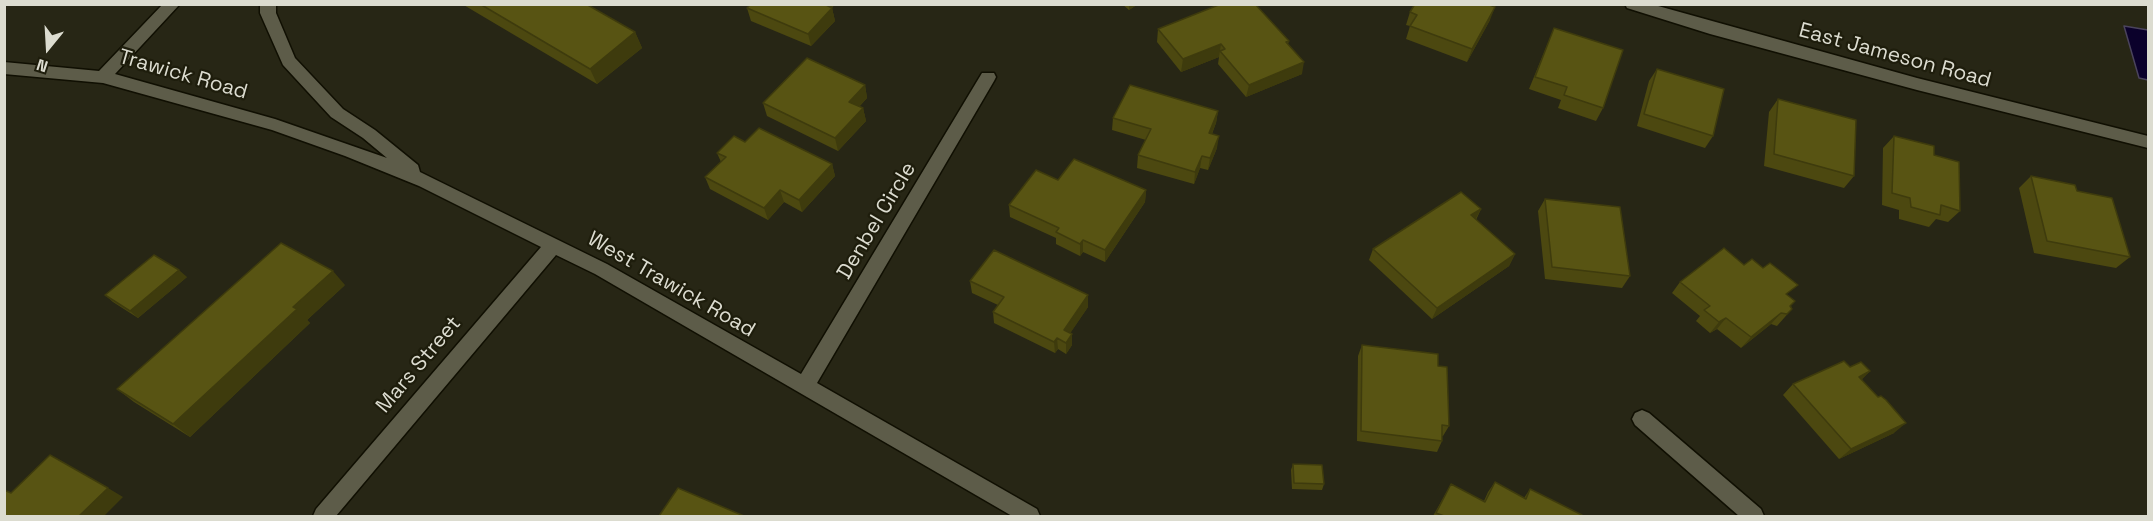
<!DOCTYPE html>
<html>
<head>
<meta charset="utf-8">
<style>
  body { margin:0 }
  #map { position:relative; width:2153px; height:521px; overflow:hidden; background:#272615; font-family:"Space Grotesk",sans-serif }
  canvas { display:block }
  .frame { position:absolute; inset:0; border:6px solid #dcdcd0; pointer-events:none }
  .north { position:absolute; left:18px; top:18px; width:60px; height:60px; -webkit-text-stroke:4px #1e1d0c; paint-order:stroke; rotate:198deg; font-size:16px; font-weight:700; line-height:24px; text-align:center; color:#dcdcd0 }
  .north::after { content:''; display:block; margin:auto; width:21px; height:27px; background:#dcdcd0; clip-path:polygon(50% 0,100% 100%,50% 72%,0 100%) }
</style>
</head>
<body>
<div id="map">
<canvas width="2153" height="521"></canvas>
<div class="frame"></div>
<div class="north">N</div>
</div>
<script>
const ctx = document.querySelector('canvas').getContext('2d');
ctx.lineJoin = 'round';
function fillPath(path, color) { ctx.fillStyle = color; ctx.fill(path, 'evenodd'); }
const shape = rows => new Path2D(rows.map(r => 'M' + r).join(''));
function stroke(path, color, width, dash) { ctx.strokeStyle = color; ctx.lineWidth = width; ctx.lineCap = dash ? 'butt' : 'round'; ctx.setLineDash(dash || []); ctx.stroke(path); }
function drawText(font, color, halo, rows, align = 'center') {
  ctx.font = font + ' "Space Grotesk",sans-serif'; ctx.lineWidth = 4.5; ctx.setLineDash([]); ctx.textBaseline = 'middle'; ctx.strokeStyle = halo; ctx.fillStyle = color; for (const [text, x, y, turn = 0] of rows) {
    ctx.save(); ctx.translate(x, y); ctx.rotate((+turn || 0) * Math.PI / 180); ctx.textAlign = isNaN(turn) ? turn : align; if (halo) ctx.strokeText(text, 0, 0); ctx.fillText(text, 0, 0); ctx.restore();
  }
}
const water = shape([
  [2124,26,2148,30,2148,80,2139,78,2124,26]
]);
fillPath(water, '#0b012b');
stroke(water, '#4a435c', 1.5);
const minor = shape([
  [163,4,180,4,115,74,275,119,387,158,363,138,331,117,283,65,260,13,260,4,276,4,276,13,295,58,343,109,375,130,418,165,420,172,607,264,801,374,982,73,994,73,996,77,994,81,817,383,1037,509,1040,516,1012,516,595,274,556,255,336,516,313,516,316,509,541,247,419,186,345,156,272,130,103,83,4,74,4,62,99,71,163,4],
  [1625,4,1651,4,1917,78,2148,136,2148,148,1917,90,1710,34,1627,8,1625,4],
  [1642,410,1649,413,1761,509,1764,516,1739,516,1635,425,1632,419,1635,413,1642,410]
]);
stroke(minor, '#100f02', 3);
fillPath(minor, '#5d5c49');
fillPath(shape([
  [462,4,586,4,635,32,642,48,597,84],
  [835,4,832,8,835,21,811,46,751,21,747,8],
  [1122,4,1138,4,1129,10],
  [1410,12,1490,20,1467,62,1406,39,1410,26,1406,25],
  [1554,28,1603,108,1596,121,1558,108,1561,100,1529,89],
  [1158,29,1289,41,1288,44,1302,74,1246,97,1218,64,1219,57,1181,72,1157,42],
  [1657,69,1713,136,1705,148,1637,126,1649,81],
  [865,85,867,98,859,107,863,108,866,121,838,151,767,116,763,103],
  [1778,99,1854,176,1844,188,1764,166,1769,112],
  [1218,111,1216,123,1212,134,1217,148,1208,170,1200,168,1194,184,1137,168,1138,155,1146,140,1112,130,1113,118],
  [1894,136,1934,155,1960,211,1948,222,1936,219,1929,227,1899,219,1899,210,1882,205,1883,148],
  [745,142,832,164,835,176,802,212,784,202,768,220,710,189,705,177,721,162,717,153],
  [2031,176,2077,191,2130,257,2116,268,2034,253,2019,188],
  [1058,180,1146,190,1145,202,1105,262,1083,252,1080,256,1056,244,1056,238,1010,217,1009,205],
  [1545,199,1630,276,1622,288,1545,279,1538,211],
  [1481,209,1476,220,1515,254,1509,266,1432,319,1369,260,1373,249],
  [1744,265,1763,268,1788,296,1792,309,1777,326,1771,324,1741,348,1717,329,1710,333,1696,321,1700,316,1672,293,1680,282],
  [187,277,138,318,113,302,105,295],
  [970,281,1088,307,1070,333,1072,345,1066,354,1058,349,1055,353,994,323,993,312,998,305,972,293],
  [345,285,307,320,310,323,190,437,134,402,117,389],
  [1362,345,1438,366,1449,426,1443,436,1442,436,1442,441,1437,452,1357,441,1358,356],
  [1850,367,1870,371,1862,379,1894,433,1839,459,1783,395,1793,384],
  [1293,464,1324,484,1322,490,1292,489,1291,470],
  [1495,482,1524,498,1530,489,1582,516,1433,516,1451,484,1484,501,1488,492]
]), '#4c4810');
fillPath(shape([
  [822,4,835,4,824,16],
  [1129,4,1138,4,1129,10],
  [1495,7,1490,20,1467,62,1472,49],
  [832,8,835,21,811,46,808,34],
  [635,32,642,48,597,84,590,69],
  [1221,44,1219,57,1181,72,1183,59],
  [1304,62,1302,74,1246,97,1249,85],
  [865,85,867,98,852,114,849,102],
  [863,108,866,121,838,151,835,138],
  [1218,111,1216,123,1207,145,1209,133],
  [1219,136,1217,148,1208,170,1210,158],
  [1202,156,1200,168,1194,184,1195,172],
  [832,164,835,176,802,212,799,200],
  [780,190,784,202,768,220,764,208],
  [1146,190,1145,202,1105,262,1105,250],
  [1481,209,1475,220,1471,215],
  [1083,240,1083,252,1080,256,1080,244],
  [1515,254,1509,266,1432,319,1437,308],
  [179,270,187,277,138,318,130,311],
  [333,271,345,285,307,320,310,323,190,437,173,424,293,307],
  [1088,295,1088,307,1065,341,1064,330],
  [1781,313,1771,324,1741,348,1751,337],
  [1726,318,1717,329,1710,333,1719,322],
  [1072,334,1072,345,1066,354,1066,343],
  [1057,338,1058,349,1055,353,1054,342],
  [1870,371,1859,382,1859,377],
  [1906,423,1894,433,1839,459,1851,449],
  [108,488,123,497,104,516,79,516]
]), '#3e3b0d');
const building = shape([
  [480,4,586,4,635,32,590,69,480,4],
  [751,4,824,4,832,8,808,34,747,8,751,4],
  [1221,4,1255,4,1289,41,1286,42,1304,62,1249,85,1220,51,1225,49,1221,44,1183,59,1158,29,1221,4],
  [1415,4,1487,4,1495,7,1472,49,1410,26,1417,15,1410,12,1415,4],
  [1554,28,1623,50,1603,108,1564,95,1567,87,1535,77,1554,28],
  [807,58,865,85,849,102,863,108,835,138,763,103,807,58],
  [1657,69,1724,89,1713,136,1644,114,1657,69],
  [1130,85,1218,111,1209,133,1219,136,1210,158,1202,156,1195,172,1138,155,1151,129,1113,118,1130,85],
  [1778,99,1856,120,1854,176,1774,154,1778,99],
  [759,128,832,164,799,200,780,190,764,208,705,177,726,157,717,153,734,136,745,142,759,128],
  [1894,136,1934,146,1934,155,1959,162,1960,211,1941,205,1940,215,1911,207,1910,198,1892,193,1894,136],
  [1074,159,1146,190,1105,250,1083,240,1080,244,1056,232,1059,228,1009,205,1036,170,1058,180,1074,159],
  [2031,176,2075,185,2077,191,2112,198,2130,257,2047,241,2031,176],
  [1461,192,1481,209,1471,215,1515,254,1437,308,1373,249,1461,192],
  [1545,199,1620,207,1630,276,1552,267,1545,199],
  [281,243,333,271,293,307,297,309,173,424,117,389,281,243],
  [1724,248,1744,265,1752,259,1763,268,1770,263,1798,285,1786,294,1795,301,1790,306,1792,309,1787,314,1781,313,1751,337,1726,318,1719,322,1704,310,1710,306,1680,282,1724,248],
  [994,250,1088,295,1064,330,1072,334,1066,343,1057,338,1054,342,993,312,1004,297,970,281,994,250],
  [154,255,179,270,130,311,105,295,154,255],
  [1362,345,1438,354,1438,366,1447,367,1449,426,1442,425,1442,441,1361,431,1362,345],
  [1844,361,1850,367,1861,362,1870,371,1859,377,1878,397,1881,396,1886,400,1906,423,1851,449,1793,384,1844,361],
  [50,455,108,488,79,516,4,516,4,490,11,493,50,455],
  [1293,464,1322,465,1324,484,1294,483,1293,464],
  [1495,482,1526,499,1530,489,1582,515,1582,516,1444,516,1436,513,1451,484,1485,502,1495,482],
  [678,488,744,516,659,516,678,488]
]);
fillPath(building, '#585413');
stroke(building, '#3e3b0d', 1.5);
drawText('21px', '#dcdcd0', '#1e1d0c', [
  ["East Jameson Road",1895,56,15],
  ["Trawick Road",183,75,16],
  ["Denbel Circle",877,221,-59],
  ["West Trawick Road",671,285,30],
  ["Mars Street",419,365,-50]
]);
</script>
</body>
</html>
